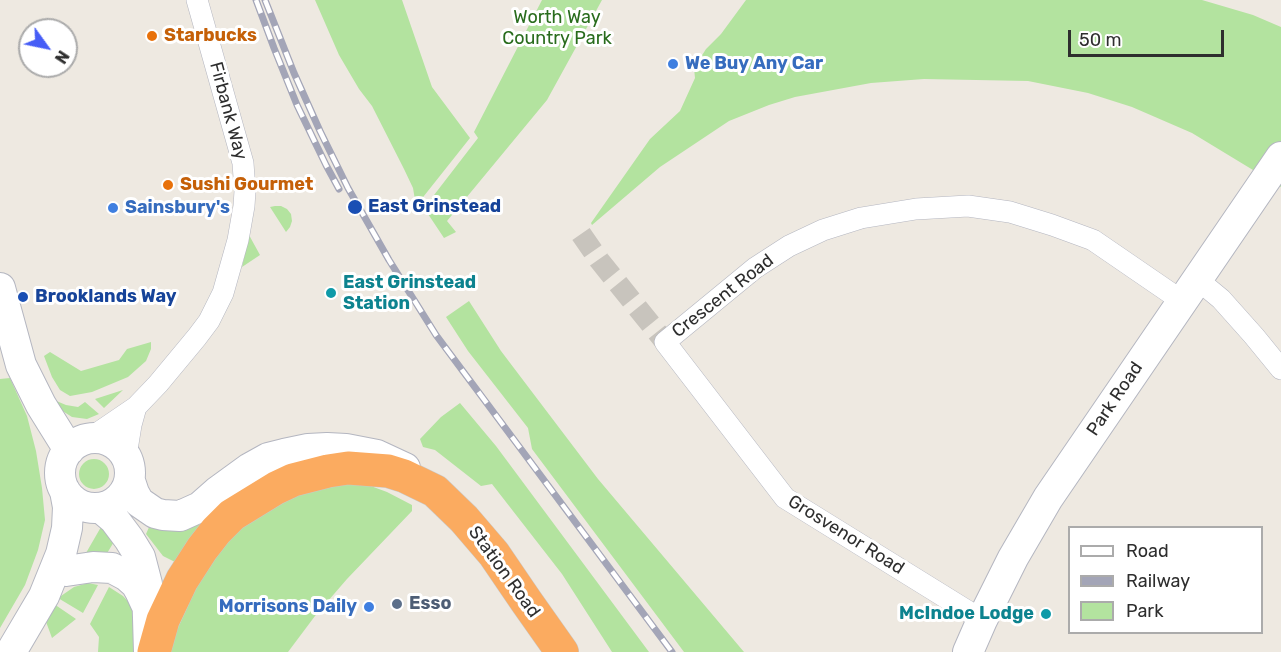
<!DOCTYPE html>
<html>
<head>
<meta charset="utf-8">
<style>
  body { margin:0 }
  #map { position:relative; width:1281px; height:652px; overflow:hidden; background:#eee9e1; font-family:Rubik,sans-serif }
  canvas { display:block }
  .legend { position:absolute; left:1068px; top:526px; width:195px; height:108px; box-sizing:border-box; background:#fff; border:2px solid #ababab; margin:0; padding:8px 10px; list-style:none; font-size:18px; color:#2e2e2e }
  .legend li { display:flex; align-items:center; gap:12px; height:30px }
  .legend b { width:30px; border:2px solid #ababab }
  .north { position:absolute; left:18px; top:18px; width:60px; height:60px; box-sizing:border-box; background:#fff; border:2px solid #ababab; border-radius:50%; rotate:123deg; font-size:16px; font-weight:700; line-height:24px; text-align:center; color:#2e2e2e }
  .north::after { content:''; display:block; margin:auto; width:21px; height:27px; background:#465df6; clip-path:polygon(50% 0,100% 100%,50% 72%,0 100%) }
  .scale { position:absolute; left:1068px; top:30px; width:156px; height:27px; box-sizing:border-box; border:3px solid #2e2e2e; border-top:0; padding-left:8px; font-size:18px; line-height:21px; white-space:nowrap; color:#2e2e2e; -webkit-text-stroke:4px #fff; paint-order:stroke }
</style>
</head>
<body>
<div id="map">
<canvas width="1281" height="652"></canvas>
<ul class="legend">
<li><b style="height:8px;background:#fff"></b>Road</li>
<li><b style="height:8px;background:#a3a5b7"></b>Railway</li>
<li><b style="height:16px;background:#b3e39f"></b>Park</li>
</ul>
<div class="north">N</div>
<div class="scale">50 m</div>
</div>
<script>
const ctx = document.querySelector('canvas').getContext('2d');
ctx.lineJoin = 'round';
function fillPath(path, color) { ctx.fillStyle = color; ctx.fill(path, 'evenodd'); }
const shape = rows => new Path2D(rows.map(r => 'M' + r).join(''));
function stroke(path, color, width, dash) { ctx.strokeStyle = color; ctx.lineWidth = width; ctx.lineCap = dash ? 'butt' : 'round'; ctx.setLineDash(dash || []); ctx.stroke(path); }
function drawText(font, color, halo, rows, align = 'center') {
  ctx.font = font + ' Rubik,sans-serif'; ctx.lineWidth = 6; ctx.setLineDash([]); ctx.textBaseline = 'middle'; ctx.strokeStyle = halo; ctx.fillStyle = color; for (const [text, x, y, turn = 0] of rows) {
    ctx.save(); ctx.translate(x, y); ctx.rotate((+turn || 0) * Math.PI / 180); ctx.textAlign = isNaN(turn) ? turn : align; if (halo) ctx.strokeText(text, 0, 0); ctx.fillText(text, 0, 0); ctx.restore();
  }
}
fillPath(shape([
  [315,0,402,0,432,87,470,138,416,206,413,188,404,169,372,106,359,89,339,55],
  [542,0,602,0,547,100,447,221,456,232,444,238,424,208,478,138,474,132],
  [746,0,1202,0,1253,15,1281,27,1281,187,1192,133,1132,107,1088,93,1028,81,924,79,871,83,795,97,769,105,729,121,660,167,592,225,591,223,650,139,680,111,695,78,694,68,706,49,721,34],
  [275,206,281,206,287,209,291,214,292,221,290,227,286,232,270,207],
  [249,235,260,255,242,267],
  [469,301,501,351,598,479,744,652,684,652,532,449,528,428,468,351,446,317],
  [151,342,151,349,146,361,128,377,92,392,70,396,60,390,52,377,44,356,50,352,81,371,119,360,127,349],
  [10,378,27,416,36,451,42,488,45,520,38,550,25,585,0,628,0,379],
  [123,390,104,408,95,399],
  [54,400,66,405,78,407,85,402,99,414,87,419,72,417,61,410],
  [460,403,496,446,649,652,612,652,562,574,492,484,481,486,435,450,423,447,420,439,441,417],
  '79 474a15 15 0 1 1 30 0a15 15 0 1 1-30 0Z',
  [344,482,368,485,387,492,412,505,412,511,347,579,315,616,288,652,167,652,214,548,274,500],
  [199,521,203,525,175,562,163,556,146,534,150,525,156,528,171,531,187,529],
  [101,527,115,540,106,555,86,553],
  [88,583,98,585,83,613,58,598,74,587],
  [109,587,123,596,135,609,139,652,98,652,99,637,90,624],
  [54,604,76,619,52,638,45,619]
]), '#b3e39f');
stroke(shape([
  [581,234,599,260,665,342]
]), '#c8c4bd', 21, [21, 10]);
const street = shape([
  [1198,280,1221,299,1254,336,1281,369],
  [89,439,136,407,158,384,197,337,209,321,223,293,238,240,244,206,245,191,243,163,197,0],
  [126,456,131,425,136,407],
  [982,620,785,498,665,342,755,268,789,246,823,230,861,218,916,209,968,206,1010,212,1052,225,1093,240,1182,301]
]);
const secondary = shape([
  [0,288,21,365,41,405,69,450],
  '60 473a35 35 0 1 1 70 0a35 35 0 1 1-70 0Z',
  [130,481,134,493,139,502,155,513,163,515,180,516,200,507,217,492,250,468,268,458,284,454,308,449,327,448,346,449,377,455,405,468],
  [101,508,114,519,129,539,140,557,147,584,149,652],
  [66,571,93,567,112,568,127,576,136,584,140,591,146,604],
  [11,652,44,596,61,554,67,528,68,507,65,491],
  [968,652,982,620,1013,558,1048,498,1281,157]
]);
const highway = shape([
  [154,652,163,620,182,580,202,549,216,531,232,515,276,488,293,480,328,471,348,468,388,471,404,476,435,491,464,519,494,554,526,601,562,652]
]);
stroke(street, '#b4b6c0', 22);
stroke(secondary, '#b4b6c0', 32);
stroke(highway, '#c9c9c9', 34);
stroke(street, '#fff', 21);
stroke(secondary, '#fff', 30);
stroke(highway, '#fbab60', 33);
const rail = shape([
  [256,0,274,48,297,105,326,165,339,189],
  [265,0,294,73,320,131,348,188,389,260,436,335,672,652]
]);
stroke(rail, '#a3a5b7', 7);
stroke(rail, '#fff', 4.5, [14]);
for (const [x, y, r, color] of [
  [152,36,6,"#e8710a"],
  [673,64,6,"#3f7fe0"],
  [168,185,6,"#e8710a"],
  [355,207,8,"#1a4fb4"],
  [113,208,6,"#3f7fe0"],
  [331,293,6,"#0f9aa8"],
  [23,297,6,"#1a4fb4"],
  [397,604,6,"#5c6f8a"],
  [369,607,6,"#3f7fe0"],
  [1046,614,6,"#0f9aa8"]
]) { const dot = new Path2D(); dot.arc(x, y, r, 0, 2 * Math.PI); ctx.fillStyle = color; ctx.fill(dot); stroke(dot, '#fff', 2); }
drawText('18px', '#296c1d', '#fff', [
  ["Worth Way",557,18],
  ["Country Park",557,39]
]);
drawText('bold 18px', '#c56008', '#fff', [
  ["Starbucks",164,36],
  ["Sushi Gourmet",180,185]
], 'left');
drawText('bold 18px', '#366cbe', '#fff', [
  ["We Buy Any Car",685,64],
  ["Sainsbury's",125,208],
  ["Morrisons Daily",357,607,"right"]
], 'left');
drawText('18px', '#2e2e2e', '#fff', [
  ["Firbank Way",228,111,75],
  ["Crescent Road",723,296,-38],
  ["Park Road",1115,399,-56],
  ["Grosvenor Road",846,535,32],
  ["Station Road",504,572,54]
]);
drawText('bold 18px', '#164399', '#fff', [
  ["East Grinstead",368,207],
  ["Brooklands Way",35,297]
], 'left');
drawText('bold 18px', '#0d838f', '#fff', [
  ["East Grinstead",343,283],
  ["Station",343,304],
  ["McIndoe Lodge",1034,614,"right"]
], 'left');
drawText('bold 18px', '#4e5e75', '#fff', [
  ["Esso",409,604]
], 'left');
</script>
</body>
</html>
